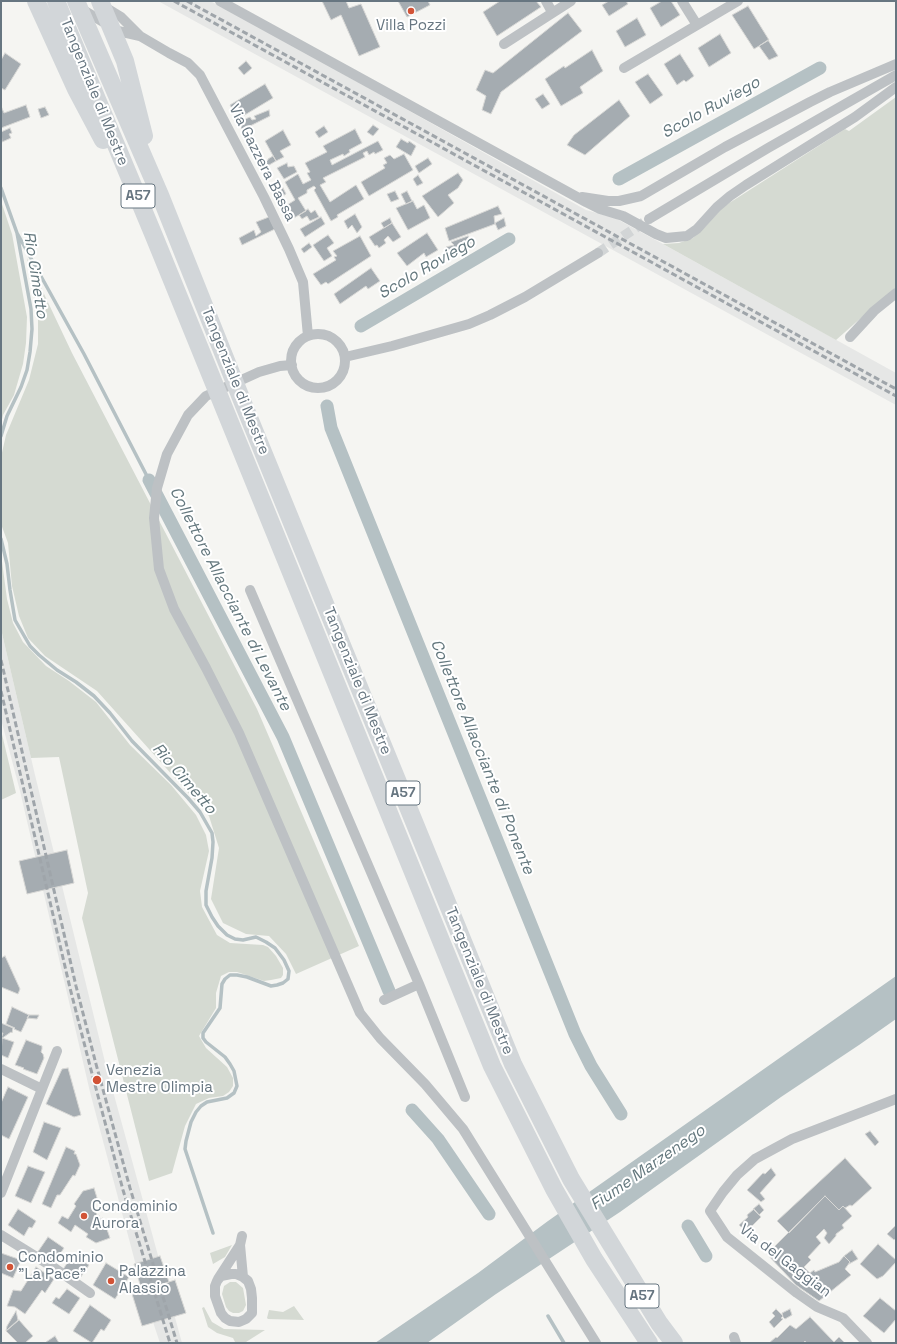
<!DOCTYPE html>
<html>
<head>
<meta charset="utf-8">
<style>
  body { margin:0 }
  #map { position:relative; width:897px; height:1344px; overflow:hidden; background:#f5f5f2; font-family:"Space Grotesk",sans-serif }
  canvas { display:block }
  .frame { position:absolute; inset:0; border:2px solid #677681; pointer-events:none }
</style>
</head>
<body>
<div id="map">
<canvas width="897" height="1344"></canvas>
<div class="frame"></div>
</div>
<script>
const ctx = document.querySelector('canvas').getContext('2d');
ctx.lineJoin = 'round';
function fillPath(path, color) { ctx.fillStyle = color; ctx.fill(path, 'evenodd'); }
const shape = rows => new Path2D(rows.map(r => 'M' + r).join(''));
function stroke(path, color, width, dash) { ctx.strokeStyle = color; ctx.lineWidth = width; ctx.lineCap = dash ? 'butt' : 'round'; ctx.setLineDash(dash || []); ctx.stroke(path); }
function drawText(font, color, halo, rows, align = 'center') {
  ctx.font = font + ' "Space Grotesk",sans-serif'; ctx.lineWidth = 4; ctx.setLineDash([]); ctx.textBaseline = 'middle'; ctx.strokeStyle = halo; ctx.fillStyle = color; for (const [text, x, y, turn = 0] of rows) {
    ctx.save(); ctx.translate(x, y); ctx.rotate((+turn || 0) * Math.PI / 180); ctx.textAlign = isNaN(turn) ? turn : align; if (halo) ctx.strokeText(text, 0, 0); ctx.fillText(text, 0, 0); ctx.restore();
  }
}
fillPath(shape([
  [158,1,210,1,256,25,586,210,615,218,663,244,896,373,896,405],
  [1,629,35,775,105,1062,182,1343,160,1343,143,1292,90,1092,20,791,1,719]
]), '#e6e7e6');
fillPath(shape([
  [896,97,896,287,836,340,663,244,679,243,693,238,706,226,723,207,845,129,849,131],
  [1,201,12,234,27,317,26,343,23,364,14,395,3,415,1,424],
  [27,258,72,353,257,709,359,946,296,974,286,954,269,936,246,934,223,923,211,899,219,848,209,816,97,691,45,656,28,638,19,616,12,586,8,543,1,524,1,457,6,435,29,380,38,344,38,316],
  [1,554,7,599,13,623,23,642,46,666,69,681,96,702,130,745,171,785,196,815,206,835,209,851,200,891,202,907,217,935,230,943,263,945,268,947,276,956,283,968,283,975,281,978,271,980,264,981,237,972,229,972,221,976,216,993,216,1008,199,1036,206,1048,227,1067,233,1078,233,1086,229,1092,223,1096,209,1098,196,1104,185,1126,172,1173,149,1181,82,918,88,893,59,757,31,758,1,629],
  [1,730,16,793,1,800],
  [232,1245,225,1257,213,1264,210,1253],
  [230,1282,236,1282,243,1288,246,1305,243,1311,239,1313,233,1313,229,1311,226,1307,222,1294,224,1286],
  [294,1306,304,1320,268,1319,267,1318,269,1310,283,1312],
  [204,1307,212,1322,224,1329,265,1330,246,1342,235,1342,233,1338,217,1333,208,1327,202,1308]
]), '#d5dad2');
fillPath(shape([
  [896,976,896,1019,859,1045,781,1097,620,1212,496,1294,427,1343,375,1343,478,1273,548,1221]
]), '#b5c1c4');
stroke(shape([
  [1,188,17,233,31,309,32,329,30,352,27,370,21,387,7,416,1,436],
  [17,233,84,354,149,480],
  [1,539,7,564,10,590,15,620,30,646,39,655,57,670,76,682,94,696,110,713,132,741,188,798,200,812,212,833,213,842,212,858,206,891,206,905,212,917,218,926,227,935,235,939,243,940,256,937,266,942,275,948,284,960,289,971,288,979,283,983,277,985,271,986,247,977,237,975,230,975,225,979,222,984,220,1008,203,1033,203,1038,206,1042,225,1057,230,1064,234,1071,237,1086,234,1093,227,1098,207,1102,201,1106,196,1112,191,1122,186,1141,185,1149,213,1233],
  [548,1316,564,1343]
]), '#b5c1c4', 3.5);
stroke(shape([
  [619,179,820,68],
  [361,326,509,239],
  [327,406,331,428,575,1034,591,1066,621,1114],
  [149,480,283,737,389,991],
  [412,1110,438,1139,489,1214],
  [688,1226,706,1256]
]), '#b5c1c4', 13);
const building = shape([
  [322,1,346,1,349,8,361,4,380,47,359,56,341,15,331,20,322,1],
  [398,1,428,1,430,5,407,17,398,1],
  [500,1,536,1,541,7,497,36,483,12,500,1],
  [609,1,626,1,628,4,609,16,602,5,609,1],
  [662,1,671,1,680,15,661,27,650,8,662,1],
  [748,6,769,40,754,49,732,15,748,6],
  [568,13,582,31,501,92,491,114,482,110,486,96,476,90,485,70,493,73,568,13],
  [637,18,646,35,625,47,616,31,637,18],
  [720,34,731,53,709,67,698,48,720,34],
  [768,40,778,56,769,60,759,46,768,40],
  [592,50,603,71,580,87,583,93,561,106,545,79,564,66,565,68,592,50],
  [5,53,21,64,5,90,1,88,1,60,5,53],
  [680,54,694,76,686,82,684,80,677,85,664,64,680,54],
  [246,61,252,68,244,75,238,68,246,61],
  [648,74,663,95,650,104,635,82,648,74],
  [265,84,273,98,238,119,230,105,265,84],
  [543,94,550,104,542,109,535,99,543,94],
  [619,100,630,116,585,155,567,145,574,135,619,100],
  [26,105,30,117,1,128,1,106,4,113,26,105],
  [45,107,49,115,41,118,38,109,45,107],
  [269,110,270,116,242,130,240,125,245,124,243,120,250,117,252,120,256,119,254,116,269,110],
  [373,125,379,129,373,136,367,132,373,125],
  [324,126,328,132,319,138,315,132,324,126],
  [10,128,12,133,9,134,11,138,2,142,1,132,10,128],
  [355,129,362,143,349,150,350,152,344,156,343,154,330,160,332,165,378,141,383,150,375,154,374,152,369,155,367,151,363,153,365,157,323,178,326,182,320,185,330,202,356,185,364,199,337,215,338,217,331,221,314,190,316,188,314,186,307,190,307,193,298,198,306,211,292,219,284,207,295,200,285,182,298,174,303,184,311,180,307,173,310,172,305,163,327,152,323,146,355,129],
  [283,130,291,145,280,151,284,157,276,161,265,141,283,130],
  [401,139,408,143,409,141,416,146,411,156,396,147,401,139],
  [404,154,413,170,369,196,361,182,385,168,383,165,387,163,384,158,390,155,394,159,404,154],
  [273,156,276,161,264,168,262,164,268,160,268,159,273,156],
  [428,158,432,164,419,173,415,166,428,158],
  [287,163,288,167,294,166,297,172,284,179,277,168,287,163],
  [458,173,463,180,458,188,448,195,454,203,438,217,422,196,458,173],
  [418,175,423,183,417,186,413,179,418,175],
  [283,188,286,194,277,199,274,193,283,188],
  [395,191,399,199,391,202,387,194,395,191],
  [407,191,412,201,406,204,401,194,407,191],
  [413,201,417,209,424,205,430,218,408,230,396,208,413,201],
  [498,206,502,214,494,216,495,224,449,241,445,228,498,206],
  [308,209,311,213,315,210,319,217,310,221,307,216,302,219,299,215,308,209],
  [355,214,362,227,357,233,352,225,348,229,344,221,355,214],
  [269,217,275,229,242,245,239,238,254,230,256,236,261,232,256,222,269,217],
  [321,217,325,224,305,237,300,229,321,217],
  [390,218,392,223,384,228,381,223,390,218],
  [504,218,506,226,498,230,495,223,504,218],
  [392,223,401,237,393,242,388,236,384,240,386,243,379,248,377,245,375,246,369,237,392,223],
  [427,233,438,250,426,257,424,253,407,266,397,253,427,233],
  [328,235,334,243,327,248,332,256,324,261,313,245,328,235],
  [360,236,371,256,328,284,326,282,321,285,313,274,336,260,334,257,337,256,333,251,360,236],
  [468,236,472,243,459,248,460,251,451,255,446,247,454,245,451,242,468,236],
  [309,243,312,247,304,253,301,249,309,243],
  [371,268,380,281,368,289,366,286,340,304,334,294,371,268],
  [67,850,74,883,27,894,19,861,67,850],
  [5,956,20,989,18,994,1,987,1,958,5,956],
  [12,1007,29,1015,21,1032,14,1029,15,1028,6,1024,12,1007],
  [29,1015,39,1015,37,1019,27,1018,29,1015],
  [1,1023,13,1028,12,1033,11,1032,1,1039,3,1033,1,1033,1,1023],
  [2,1038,14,1042,8,1058,1,1055,2,1038],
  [26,1040,42,1046,42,1049,41,1052,43,1054,44,1058,37,1074,23,1069,24,1068,15,1065,26,1040],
  [68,1068,81,1115,74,1117,46,1104,62,1069,68,1068],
  [8,1087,28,1097,9,1139,1,1135,1,1103,8,1087],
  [44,1122,61,1128,47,1160,33,1152,44,1122],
  [870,1131,879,1142,875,1146,865,1134,870,1131],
  [66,1147,75,1151,74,1154,76,1154,80,1165,75,1176,73,1175,60,1195,57,1195,51,1208,42,1204,66,1147],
  [845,1158,872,1188,852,1206,850,1205,845,1208,843,1206,839,1210,825,1196,789,1233,777,1221,845,1158],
  [28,1166,45,1172,31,1203,15,1196,28,1166],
  [771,1168,776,1175,760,1193,765,1199,761,1202,747,1190,763,1173,765,1174,771,1168],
  [94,1188,98,1201,94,1203,97,1216,99,1215,100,1219,103,1218,110,1238,96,1243,86,1237,88,1234,75,1225,71,1232,58,1223,62,1216,68,1219,76,1206,74,1204,83,1191,94,1188],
  [825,1196,839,1210,843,1206,852,1216,842,1225,844,1228,836,1234,836,1236,829,1244,824,1238,827,1233,824,1229,816,1237,821,1243,808,1257,811,1260,804,1267,810,1273,814,1270,815,1272,839,1262,844,1256,850,1262,845,1269,851,1275,819,1301,796,1285,767,1254,825,1196],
  [759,1204,764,1210,759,1215,753,1209,759,1204],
  [18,1209,36,1221,32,1228,29,1227,24,1236,8,1225,18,1209],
  [754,1209,761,1217,746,1232,739,1225,748,1217,747,1215,754,1209],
  [896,1225,896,1238,894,1240,887,1234,896,1225],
  [48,1237,64,1248,53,1264,37,1253,48,1237],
  [878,1244,896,1260,896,1262,883,1276,877,1279,860,1264,878,1244],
  [852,1250,858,1259,849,1264,850,1262,844,1256,852,1250],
  [1,1253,21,1260,13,1278,1,1273,1,1253],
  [73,1254,89,1265,78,1281,62,1271,73,1254],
  [160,1256,169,1282,142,1291,134,1264,160,1256],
  [106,1263,129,1277,115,1299,93,1285,106,1263],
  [36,1267,54,1279,45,1293,42,1290,25,1314,15,1307,7,1306,13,1290,21,1291,36,1267],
  [175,1280,186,1313,142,1326,132,1294,175,1280],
  [67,1289,80,1298,69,1314,52,1303,56,1297,59,1299,67,1289],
  [880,1298,896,1311,896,1319,884,1333,863,1316,880,1298],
  [90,1305,111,1320,104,1331,101,1329,92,1343,73,1331,90,1305],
  [776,1309,783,1316,781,1318,783,1319,774,1328,769,1322,775,1316,772,1313,776,1309],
  [790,1309,792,1315,785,1319,783,1317,782,1313,790,1309],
  [16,1311,18,1320,6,1331,7,1326,16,1311],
  [810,1317,834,1342,839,1337,845,1343,806,1343,805,1341,803,1343,769,1343,776,1337,777,1338,790,1325,796,1329,810,1317],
  [19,1320,33,1336,25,1343,18,1343,6,1331,19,1320],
  [55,1336,59,1343,46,1343,46,1342,55,1336]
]);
fillPath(building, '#a5acb1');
stroke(building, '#d7d7d5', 1);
stroke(shape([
  [598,253,649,219]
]), '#d2d5d6', 10, [10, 5]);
stroke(shape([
  [220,1,586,202,600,209,623,216,656,234,666,238,687,236,697,229,717,207,730,196,746,185,855,117,896,87],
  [546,1,552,12],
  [682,1,697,25],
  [103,6,121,17,140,36],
  [80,8,118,31,140,36,169,53,188,63,200,75,264,197,289,249,303,282,308,336],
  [504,44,571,1],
  [624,68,738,1],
  [582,197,608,201,619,201,641,196,725,147,810,102,830,92,896,64],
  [649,219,768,148,896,75],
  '291 361a27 27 0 1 1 54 0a27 27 0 1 1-54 0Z',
  [850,337,874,311,896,293],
  [345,357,392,346,469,324,490,315,525,297,598,253],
  [292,365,280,366,259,372,206,396,188,415,167,454,157,488,154,518,159,569,174,609,206,668,239,733,360,1013,380,1038,425,1084,463,1129,596,1343],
  [250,590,419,984,465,1097],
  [384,1000,419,984],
  [1,1069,42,1089],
  [1,1193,57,1051],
  [1,1235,56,1269,90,1293],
  [240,1245,243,1277],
  [231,1274,236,1274,243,1277,248,1281,251,1289,252,1298,252,1313,246,1319,239,1322,230,1321,225,1318,221,1313,215,1296,215,1286,217,1281,221,1276,231,1274],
  [218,1279,240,1245,242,1236],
  [734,1337,736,1343],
  [867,1343,843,1318,817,1307,797,1293,727,1237,710,1211,723,1192,737,1175,755,1159,792,1139,896,1099]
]), '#bdc1c4', 10);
stroke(shape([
  [36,1,76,89,103,140],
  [56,1,154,236,492,1066,554,1189,594,1259,649,1343],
  [76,1,160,195,243,403,513,1064,571,1179,659,1323,674,1343],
  [100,1,125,61,144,136]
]), '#d2d6d9', 18);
stroke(shape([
  [174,1,896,396],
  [187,1,896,389],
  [1,660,76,986,96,1064,130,1188,177,1343],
  [1,691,70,988,90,1066,123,1190,170,1343]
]), '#9fa5aa', 3, [6, 3]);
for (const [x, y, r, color] of [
  [411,11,4,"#d25336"],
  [97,1080,5,"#d25336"],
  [84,1216,4,"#d25336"],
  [10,1267,4,"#d25336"],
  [111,1281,4,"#d25336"]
]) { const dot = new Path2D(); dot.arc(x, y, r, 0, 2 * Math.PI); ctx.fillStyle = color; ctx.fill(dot); stroke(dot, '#fff', 1.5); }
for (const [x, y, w] of [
  [138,196,34],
  [403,793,34],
  [642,1296,34]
]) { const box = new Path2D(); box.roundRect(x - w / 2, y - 12, w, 24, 3); ctx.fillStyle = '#fff'; ctx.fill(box); stroke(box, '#677681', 1); }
drawText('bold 14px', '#677681', null, [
  ["A57",138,196],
  ["A57",403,793],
  ["A57",642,1296]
]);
drawText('15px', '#677681', '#fff', [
  ["Villa Pozzi",411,26,"center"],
  ["Venezia",106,1071],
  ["Mestre Olimpia",106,1088],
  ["Condominio",92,1207],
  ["Aurora",92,1224],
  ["Condominio",18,1258],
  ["\"La Pace\"",18,1275],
  ["Palazzina",119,1272],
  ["Alassio",119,1289]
], 'left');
drawText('15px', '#677681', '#fff', [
  ["Tangenziale di Mestre",94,92,68],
  ["Via Gazzera Bassa",262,163,63],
  ["Tangenziale di Mestre",235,381,68],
  ["Tangenziale di Mestre",357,681,68],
  ["Tangenziale di Mestre",479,981,68],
  ["Via del Gaggian",785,1261,37]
]);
drawText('italic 16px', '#63777d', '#fff', [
  ["Scolo Ruviego",711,108,-29],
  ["Scolo Roviego",427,268,-30],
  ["Rio Cimetto",35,275,81],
  ["Collettore Allacciante di Levante",230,599,63],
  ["Collettore Allacciante di Ponente",482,757,68],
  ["Rio Cimetto",184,779,49],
  ["Fiume Marzenego",648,1168,-35]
]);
</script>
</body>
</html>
